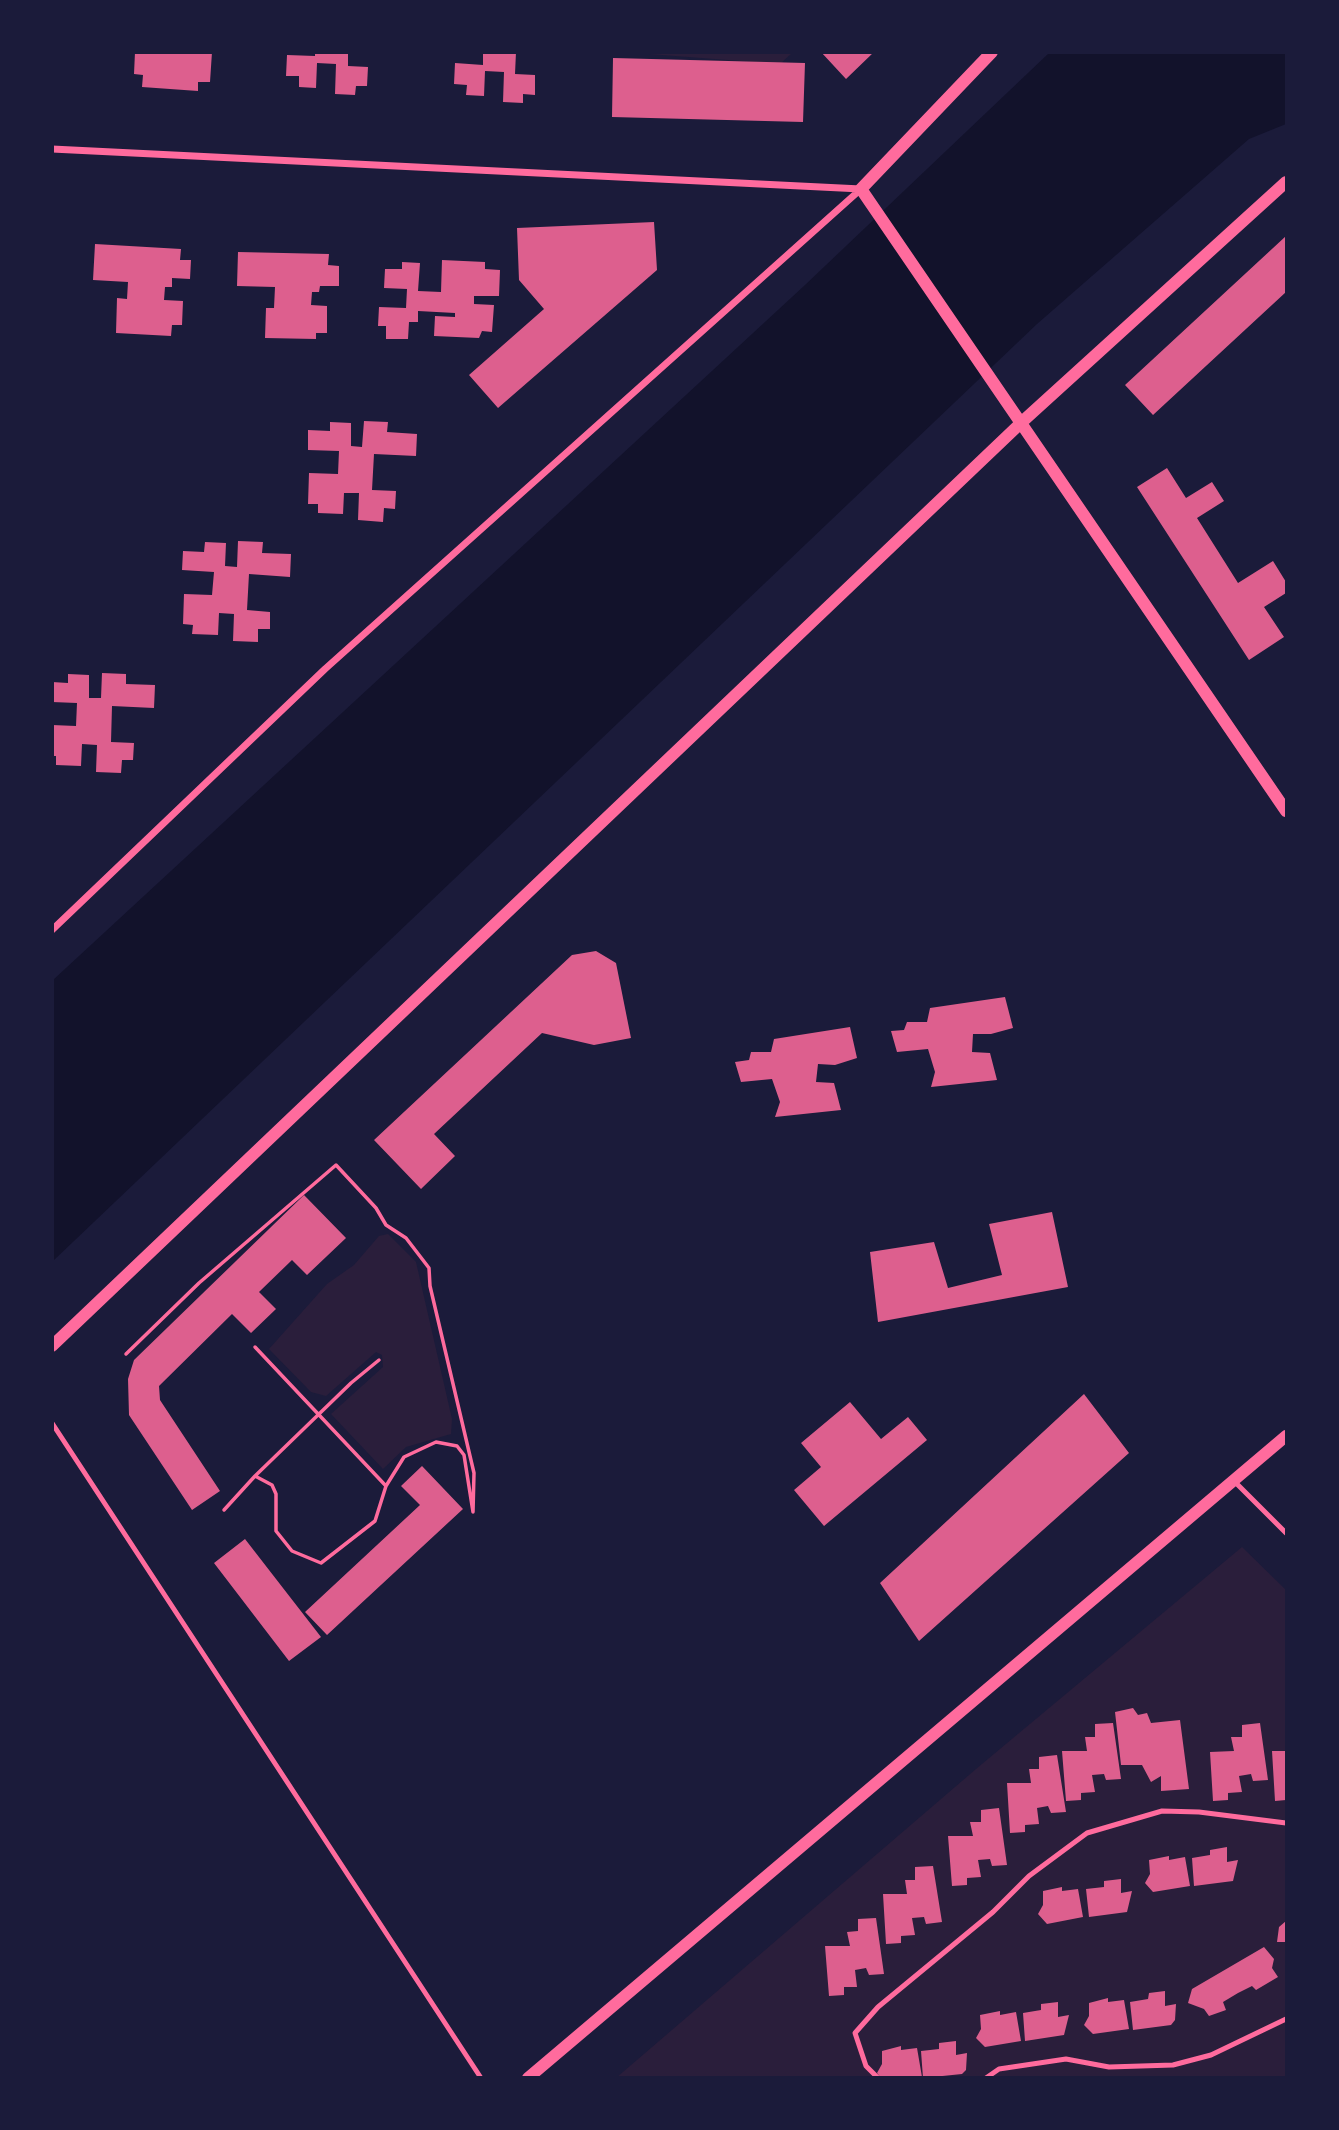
<!DOCTYPE html>
<html>
<head>
<meta charset="utf-8">
<style>
  body { margin:0 }
  #map { position:relative; width:1339px; height:2130px; overflow:hidden; background:#1b1b3a; font-family:"Work Sans",sans-serif }
  canvas { display:block }
  .frame { position:absolute; inset:0; border:54px solid #1b1b3a; pointer-events:none }
</style>
</head>
<body>
<div id="map">
<canvas width="1339" height="2130"></canvas>
<div class="frame"></div>
</div>
<script>
const ctx = document.querySelector('canvas').getContext('2d');
ctx.lineJoin = 'round';
function fillPath(path, color) { ctx.fillStyle = color; ctx.fill(path, 'evenodd'); }
const shape = rows => new Path2D(rows.map(r => 'M' + r).join(''));
function stroke(path, color, width, dash) { ctx.strokeStyle = color; ctx.lineWidth = width; ctx.lineCap = dash ? 'butt' : 'round'; ctx.setLineDash(dash || []); ctx.stroke(path); }
fillPath(shape([
  [636,53,792,53,780,64],
  [388,1234,416,1262,452,1419,451,1434,406,1447,383,1469,331,1414,383,1367,382,1355,376,1352,326,1396,311,1392,269,1349,327,1284,354,1265,379,1236],
  [1242,1547,1286,1590,1286,2077,616,2078,976,1769]
]), '#2a1e3b');
fillPath(shape([
  [1049,53,1286,53,1286,124,1249,139,1037,324,53,1261,53,980,805,285]
]), '#12122b');
fillPath(shape([
  [135,52,212,52,210,82,198,82,198,91,142,87,143,75,134,74],
  [315,52,348,52,348,66,368,67,367,86,356,86,355,95,335,94,336,64,317,63,316,88,299,87,299,76,286,76,287,55,315,56],
  [483,52,516,52,515,74,535,75,535,95,523,94,523,103,503,102,504,72,485,71,484,96,466,95,467,85,454,84,455,63,483,65],
  [821,52,874,52,846,79],
  [613,58,805,63,803,122,612,117],
  [654,222,657,270,498,408,469,375,544,309,519,280,517,228],
  [1286,236,1286,292,1153,415,1125,385],
  [95,244,181,249,180,260,191,260,190,279,172,278,172,287,165,287,164,300,183,301,182,325,172,325,171,336,116,333,117,298,127,299,128,282,93,280],
  [238,252,329,254,328,265,339,266,339,286,320,286,319,292,312,292,311,305,327,306,327,333,316,333,316,339,265,338,266,308,274,308,275,287,237,286],
  [442,260,485,262,485,269,500,270,499,296,474,296,474,304,494,305,492,332,482,331,479,338,434,336,435,316,455,317,455,313,418,311,418,322,409,322,408,339,386,339,386,326,378,326,379,307,406,308,407,289,384,288,385,269,402,269,402,262,420,263,418,291,441,292],
  [364,421,388,422,387,432,417,434,416,456,374,454,372,490,396,491,395,509,384,508,383,522,358,520,359,493,344,493,343,514,318,513,318,504,308,504,309,473,338,474,339,451,308,450,308,430,330,431,330,422,351,423,351,446,362,447],
  [1167,468,1186,498,1212,482,1224,501,1197,518,1238,583,1273,561,1286,582,1286,593,1264,607,1284,637,1249,660,1137,487],
  [238,541,263,542,262,553,291,554,290,577,249,574,247,610,270,612,270,629,258,629,258,642,233,641,234,614,219,613,218,635,192,634,193,625,183,624,184,594,212,595,214,572,182,570,183,551,204,552,205,542,226,543,225,566,237,567],
  [102,673,126,674,126,684,155,685,154,708,112,706,111,742,134,743,133,760,122,760,121,773,96,772,97,745,82,744,81,766,56,765,56,756,52,756,52,725,76,726,77,703,52,702,52,682,68,683,68,674,89,675,89,698,101,698],
  [596,951,616,963,631,1038,594,1045,542,1033,434,1134,455,1156,421,1189,374,1140,572,955],
  [1005,997,1013,1028,991,1034,973,1034,972,1052,990,1053,997,1080,931,1087,935,1072,928,1049,897,1052,891,1031,904,1030,907,1022,927,1022,930,1008],
  [850,1027,857,1058,835,1065,818,1064,816,1082,834,1083,841,1110,775,1117,780,1102,772,1079,741,1082,735,1062,749,1060,751,1052,771,1052,774,1039],
  [304,1195,346,1238,307,1275,292,1260,259,1292,276,1309,251,1333,232,1314,159,1386,160,1400,220,1491,192,1510,129,1415,128,1379,134,1360],
  [1052,1212,1068,1287,878,1322,870,1252,934,1242,948,1288,1002,1275,989,1224],
  [1084,1394,1129,1453,919,1641,880,1583],
  [850,1402,881,1439,908,1417,927,1440,824,1526,794,1490,821,1467,801,1443],
  [422,1466,463,1509,327,1635,305,1612,420,1505,401,1486],
  [245,1539,321,1637,289,1661,214,1563],
  [1133,1708,1138,1715,1147,1713,1151,1723,1180,1720,1189,1789,1161,1791,1161,1776,1151,1782,1142,1765,1121,1765,1115,1712],
  [1113,1723,1121,1779,1106,1780,1104,1774,1092,1775,1095,1792,1081,1793,1081,1800,1066,1801,1062,1751,1087,1751,1085,1737,1095,1737,1095,1724],
  [1260,1723,1268,1780,1253,1781,1251,1774,1239,1776,1242,1792,1228,1793,1228,1800,1213,1801,1210,1752,1234,1751,1231,1737,1242,1737,1242,1725],
  [1272,1751,1286,1751,1286,1800,1275,1801],
  [1057,1755,1066,1812,1051,1813,1048,1806,1037,1808,1039,1824,1025,1825,1025,1832,1010,1833,1007,1783,1031,1783,1029,1769,1039,1769,1039,1757],
  [999,1808,1007,1865,992,1866,990,1859,978,1860,981,1877,967,1878,967,1885,952,1886,948,1836,973,1836,970,1822,981,1822,981,1810],
  [1227,1847,1227,1862,1238,1860,1233,1881,1194,1886,1192,1858,1210,1855,1210,1850],
  [1169,1856,1169,1860,1185,1857,1190,1886,1153,1892,1145,1883,1150,1874,1149,1860],
  [933,1866,942,1922,926,1924,924,1917,912,1918,915,1935,901,1936,901,1943,886,1944,883,1894,907,1894,905,1880,915,1880,915,1867],
  [1121,1879,1121,1893,1132,1891,1127,1912,1089,1917,1086,1889,1104,1887,1104,1881],
  [1062,1887,1062,1891,1078,1889,1083,1917,1047,1924,1038,1914,1043,1905,1043,1891],
  [876,1918,884,1974,869,1975,866,1968,855,1970,857,1987,844,1987,844,1995,829,1996,825,1946,850,1946,847,1932,858,1931,858,1919],
  [1286,1921,1286,1942,1277,1942,1279,1927],
  [1264,1947,1274,1959,1272,1968,1278,1977,1256,1990,1252,1986,1238,1993,1223,2002,1226,2010,1209,2016,1204,2009,1188,2003,1192,1989],
  [1165,1991,1165,2006,1176,2004,1175,2020,1171,2025,1133,2030,1130,2002,1148,1999,1149,1993],
  [1108,1998,1108,2002,1124,2000,1129,2029,1093,2034,1084,2025,1089,2016,1089,2003],
  [1058,2002,1058,2017,1069,2015,1064,2035,1025,2041,1023,2013,1041,2010,1041,2004],
  [1000,2011,1000,2015,1016,2012,1021,2041,985,2047,976,2038,981,2029,980,2015],
  [956,2041,956,2055,967,2053,966,2070,962,2074,923,2078,921,2051,939,2049,939,2043],
  [901,2046,901,2050,917,2048,922,2077,881,2078,877,2073,882,2064,882,2051]
]), '#dd5f8e');
stroke(shape([
  [255,1347,386,1486],
  [126,1354,199,1283,336,1165,376,1208,386,1225,406,1238,429,1268,430,1286,474,1473,473,1512,464,1455,457,1446,436,1442,404,1457,386,1486,375,1521,321,1563,292,1551,276,1531,276,1494,272,1485,255,1476,224,1510],
  [255,1476,351,1383,379,1360]
]), '#ff6b9d', 3.5);
stroke(shape([
  [52,1423,481,2078],
  [1234,1481,1286,1533],
  [878,2078,866,2066,855,2033,878,2007,993,1912,1029,1876,1087,1833,1162,1811,1199,1812,1286,1823],
  [986,2078,999,2069,1066,2059,1109,2067,1173,2065,1211,2055,1286,2019]
]), '#ff6b9d', 5);
stroke(shape([
  [52,149,861,189],
  [52,930,325,669,861,189]
]), '#ff6b9d', 7);
stroke(shape([
  [992,52,861,189,1286,811],
  [52,1346,1023,421,1286,182],
  [528,2078,1286,1436]
]), '#ff6b9d', 12);
</script>
</body>
</html>
